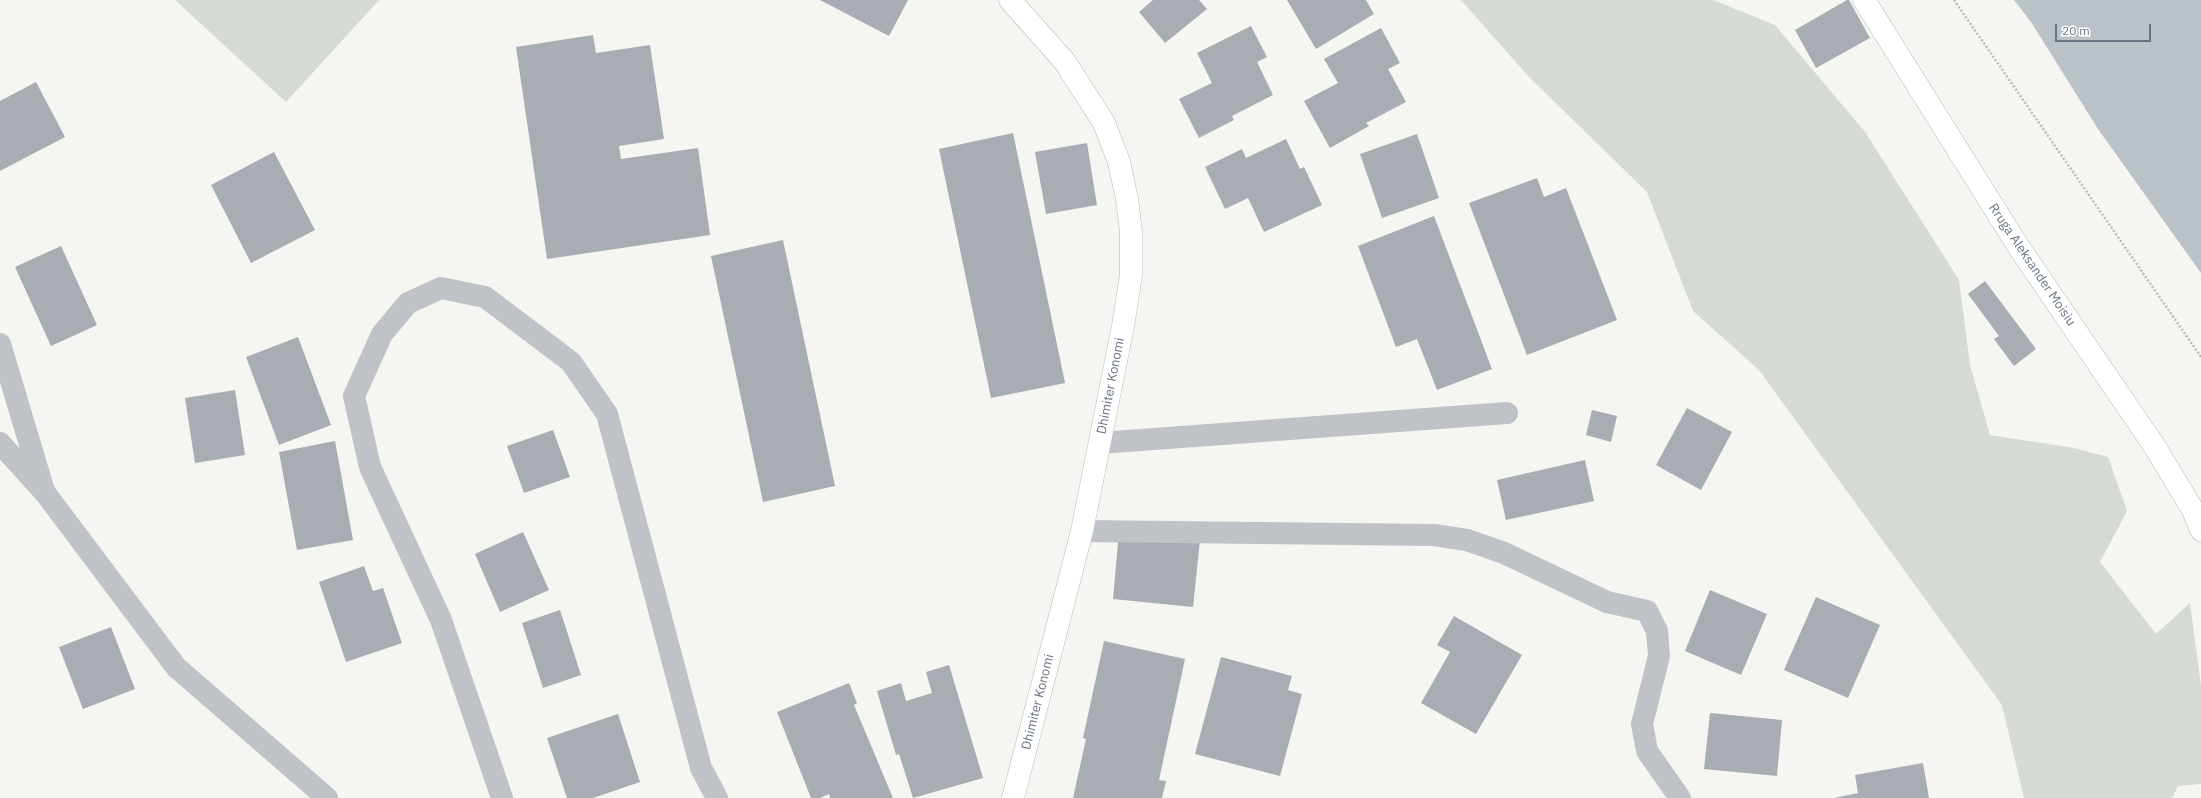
<!DOCTYPE html>
<html>
<head>
<meta charset="utf-8">
<style>
  body { margin:0 }
  #map { position:relative; width:2201px; height:798px; overflow:hidden; background:#f5f5f2; font-family:"IBM Plex Sans",sans-serif }
  canvas { display:block }
  .scale { position:absolute; left:2055px; top:24px; width:96px; height:18px; box-sizing:border-box; border:2px solid #677480; border-top:0; padding-left:5px; font-size:12px; line-height:14px; white-space:nowrap; color:#677480; -webkit-text-stroke:3px #fff; paint-order:stroke }
</style>
</head>
<body>
<div id="map">
<canvas width="2201" height="798"></canvas>
<div class="scale">20 m</div>
</div>
<script>
const ctx = document.querySelector('canvas').getContext('2d');
ctx.lineJoin = 'round';
function fillPath(path, color) { ctx.fillStyle = color; ctx.fill(path, 'evenodd'); }
const shape = rows => new Path2D(rows.map(r => 'M' + r).join(''));
function stroke(path, color, width, dash) { ctx.strokeStyle = color; ctx.lineWidth = width; ctx.lineCap = dash ? 'butt' : 'round'; ctx.setLineDash(dash || []); ctx.stroke(path); }
function drawText(font, color, halo, rows, align = 'center') {
  ctx.font = font + ' "IBM Plex Sans",sans-serif'; ctx.lineWidth = 4; ctx.setLineDash([]); ctx.textBaseline = 'middle'; ctx.strokeStyle = halo; ctx.fillStyle = color; for (const [text, x, y, turn = 0] of rows) {
    ctx.save(); ctx.translate(x, y); ctx.rotate((+turn || 0) * Math.PI / 180); ctx.textAlign = isNaN(turn) ? turn : align; if (halo) ctx.strokeText(text, 0, 0); ctx.fillText(text, 0, 0); ctx.restore();
  }
}
fillPath(shape([
  [175,0,379,0,286,102],
  [1461,0,1713,0,1775,25,1865,132,1959,280,1970,365,1990,435,2074,448,2108,457,2127,511,2100,562,2156,634,2190,603,2201,686,2201,784,2178,786,2172,798,2024,798,2002,705,1759,370,1693,311,1647,192,1529,77]
]), '#d5dad2');
fillPath(shape([
  [2014,0,2201,0,2201,273,2098,129,2031,22]
]), '#bac2c8');
fillPath(shape([
  [820,0,908,0,889,36],
  [1153,0,1199,0,1207,9,1165,43,1139,12],
  [1287,0,1366,0,1374,14,1316,49],
  [1847,0,1849,0,1870,38,1816,68,1795,30],
  [1251,26,1267,57,1257,62,1273,95,1232,116,1234,120,1199,138,1179,99,1212,83,1197,53],
  [1381,28,1400,63,1388,69,1406,102,1366,123,1369,126,1330,148,1304,101,1338,83,1324,59],
  [593,35,596,53,650,45,664,139,619,146,621,159,698,148,710,235,547,259,516,47],
  [36,82,65,137,0,171,0,101],
  [1013,133,1065,383,991,398,939,149],
  [1417,134,1439,198,1382,218,1360,154],
  [1286,139,1300,169,1304,167,1322,205,1264,232,1248,198,1225,209,1205,167,1242,149,1246,158],
  [1087,143,1097,205,1046,214,1035,152],
  [274,152,315,230,251,263,211,185],
  [1537,178,1544,197,1566,188,1617,320,1527,355,1469,203],
  [1434,216,1492,369,1437,390,1417,339,1396,347,1358,246],
  [783,240,835,486,763,502,711,256],
  [61,246,97,325,51,346,15,267],
  [1985,281,2036,349,2014,366,1994,339,1999,336,1968,294],
  [298,337,331,425,279,445,246,357],
  [235,390,245,455,195,463,185,398],
  [1687,408,1732,432,1701,490,1656,465],
  [1592,410,1617,416,1611,442,1586,435],
  [553,430,570,477,524,493,507,446],
  [335,441,353,540,297,550,279,452],
  [1585,460,1594,501,1506,520,1497,480],
  [523,532,549,590,500,612,475,554],
  [1119,532,1200,540,1193,607,1113,599],
  [364,566,373,591,383,588,402,643,346,662,319,582],
  [1710,590,1767,614,1741,675,1685,651],
  [1816,597,1880,625,1848,698,1784,670],
  [560,610,581,675,543,688,522,623],
  [1454,616,1522,655,1476,734,1421,703,1450,652,1437,645],
  [111,627,135,689,83,709,59,647],
  [1104,641,1185,659,1159,780,1166,781,1162,798,1073,798,1086,739,1083,738],
  [1221,657,1292,676,1288,690,1302,694,1280,776,1195,754],
  [949,665,983,778,913,798,899,754,896,755,877,691,901,683,906,701,932,693,926,672],
  [849,683,857,703,854,705,893,798,830,798,829,794,820,798,811,798,777,712],
  [1710,713,1782,720,1777,776,1704,769],
  [618,714,640,782,593,798,567,798,547,738],
  [1923,763,1929,798,1834,798,1858,793,1855,775]
]), '#a7adb2');
const primary = shape([
  [1010,0,1065,62,1104,123,1119,162,1127,199,1131,232,1131,275,1123,326,1082,531,1013,798],
  [1864,0,2018,246,2155,447,2193,510,2201,530]
]);
stroke(primary, '#b3b6ba', 23);
stroke(shape([
  [1954,0,2201,357]
]), '#b9bbbe', 2.5, [2, 2]);
stroke(shape([
  [0,344,43,488],
  [0,443,46,494,176,667,327,798],
  [1100,443,1507,413],
  [1082,531,1434,535,1467,540,1504,553,1607,602,1647,611,1657,631,1659,656,1642,724,1647,751,1680,798],
  [502,798,441,620,370,467,354,396,382,334,408,303,441,288,485,297,571,362,607,414,701,768,717,798]
]), '#bfc2c6', 22);
stroke(primary, '#fff', 22);
drawText('13px', '#677480', '#fff', [
  ["Rruga Aleksander Moisiu",2032,265,56],
  ["Dhimiter Konomi",1111,386,-79],
  ["Dhimiter Konomi",1038,702,-76]
]);
</script>
</body>
</html>
